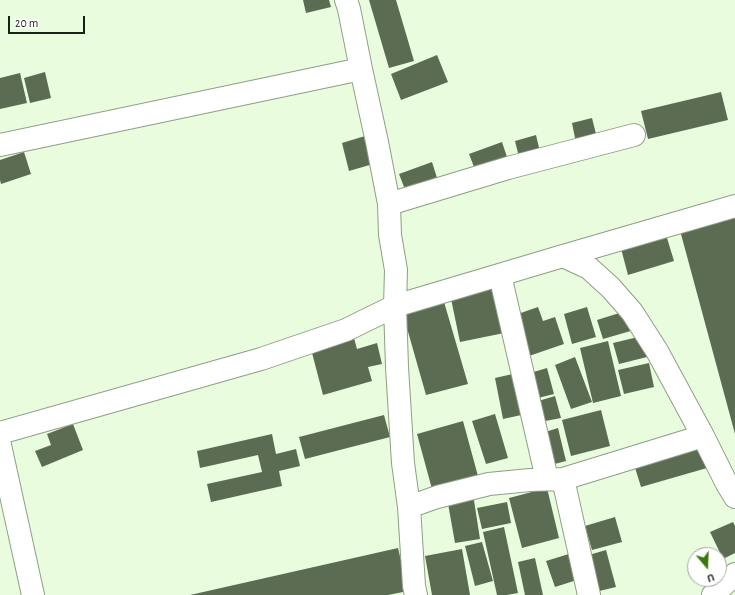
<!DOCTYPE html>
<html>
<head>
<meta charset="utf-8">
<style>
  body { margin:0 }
  #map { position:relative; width:735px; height:595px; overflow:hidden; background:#e9fcde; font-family:"Alegreya Sans",sans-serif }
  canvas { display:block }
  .north { position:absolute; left:687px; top:547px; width:40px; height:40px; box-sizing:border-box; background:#fff; border:1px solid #a3a6a1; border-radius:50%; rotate:161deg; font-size:11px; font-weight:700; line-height:16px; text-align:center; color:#192015 }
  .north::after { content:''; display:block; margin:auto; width:14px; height:18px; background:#3e7709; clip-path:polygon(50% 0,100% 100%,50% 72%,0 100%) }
  .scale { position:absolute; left:8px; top:16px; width:77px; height:18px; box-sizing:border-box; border:2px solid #192015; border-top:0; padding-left:5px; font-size:12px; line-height:14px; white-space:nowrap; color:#192015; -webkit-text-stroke:3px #fff; paint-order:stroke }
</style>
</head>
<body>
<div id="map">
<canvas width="735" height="595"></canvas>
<div class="north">U</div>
<div class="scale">20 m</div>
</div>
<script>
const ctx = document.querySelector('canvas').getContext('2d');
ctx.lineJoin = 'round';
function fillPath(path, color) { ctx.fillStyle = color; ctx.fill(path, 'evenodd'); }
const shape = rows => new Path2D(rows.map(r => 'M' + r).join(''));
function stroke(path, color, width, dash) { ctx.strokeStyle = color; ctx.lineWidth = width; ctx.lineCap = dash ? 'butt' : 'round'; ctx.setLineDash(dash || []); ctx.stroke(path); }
fillPath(shape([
  [303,0,329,0,331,7,306,13],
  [369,0,396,0,414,61,389,68],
  [437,55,448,82,401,100,391,74],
  [45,72,51,98,30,103,24,78],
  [20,73,27,103,0,109,0,78],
  [721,92,728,120,648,139,641,111],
  [592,118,597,138,576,143,572,123],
  [536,135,540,152,519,157,515,141],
  [365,136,373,164,349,171,342,143],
  [502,142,508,160,476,172,469,154],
  [24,152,31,174,1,184,0,180,0,160],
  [432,162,438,181,406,192,399,174],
  [735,208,735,434,678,223],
  [664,228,674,261,628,275,619,241],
  [499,284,509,332,460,342,450,294],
  [442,295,468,384,426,395,401,307],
  [538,307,543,321,555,317,564,344,529,356,515,315],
  [587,307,596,337,572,344,564,314],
  [629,310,634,330,603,339,597,320],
  [642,336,647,357,619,364,613,343],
  [354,338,357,349,377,343,382,364,368,367,372,381,323,395,311,349],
  [608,341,621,396,593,403,580,348],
  [575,357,592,402,571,409,555,365],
  [649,363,654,387,624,394,618,370],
  [547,368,554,394,534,399,527,374],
  [517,373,526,414,503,419,495,378],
  [555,396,561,418,540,422,535,402],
  [601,410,610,446,571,456,562,420],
  [495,414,508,458,486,464,472,421],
  [384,415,390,437,305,459,299,437],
  [463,421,478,476,432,489,417,434],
  [73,424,83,450,42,467,35,451,51,445,47,434],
  [558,428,566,461,547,466,539,434],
  [272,434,276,454,296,449,300,466,279,471,282,486,211,502,207,484,262,472,258,455,200,468,197,451],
  [698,439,707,468,641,487,632,458],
  [547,488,559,538,522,548,509,498],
  [473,494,480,539,455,543,447,498],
  [507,502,511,523,482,529,477,508],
  [615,517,622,542,592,550,585,526],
  [733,522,735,526,735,553,723,559,710,532],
  [504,527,518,593,507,595,497,595,483,532],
  [482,542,493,581,475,586,465,546],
  [398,548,408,591,388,595,190,595],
  [462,549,470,595,432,595,425,556],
  [606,550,616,587,591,593,582,557],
  [572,553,580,579,555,587,546,561],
  [535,558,543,595,525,595,518,562]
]), '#5c6c53');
const minor = shape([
  [346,0,349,9,361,69,377,142,389,204,390,235,396,270,395,306,397,367,403,463,409,507,414,586,416,595],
  [0,145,361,69],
  [389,204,508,168,634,135],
  [563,256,589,268,611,288,632,312,657,351,703,436,727,484,735,497],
  [500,275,547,479],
  [0,433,261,359,346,330,395,306,563,256,735,206],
  [0,445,33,595],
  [563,479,589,595],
  [409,507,437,497,489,484,530,480,563,479,703,436],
  [713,595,735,574]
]);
stroke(minor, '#8d9f84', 24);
stroke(minor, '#fff', 22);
</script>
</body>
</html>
